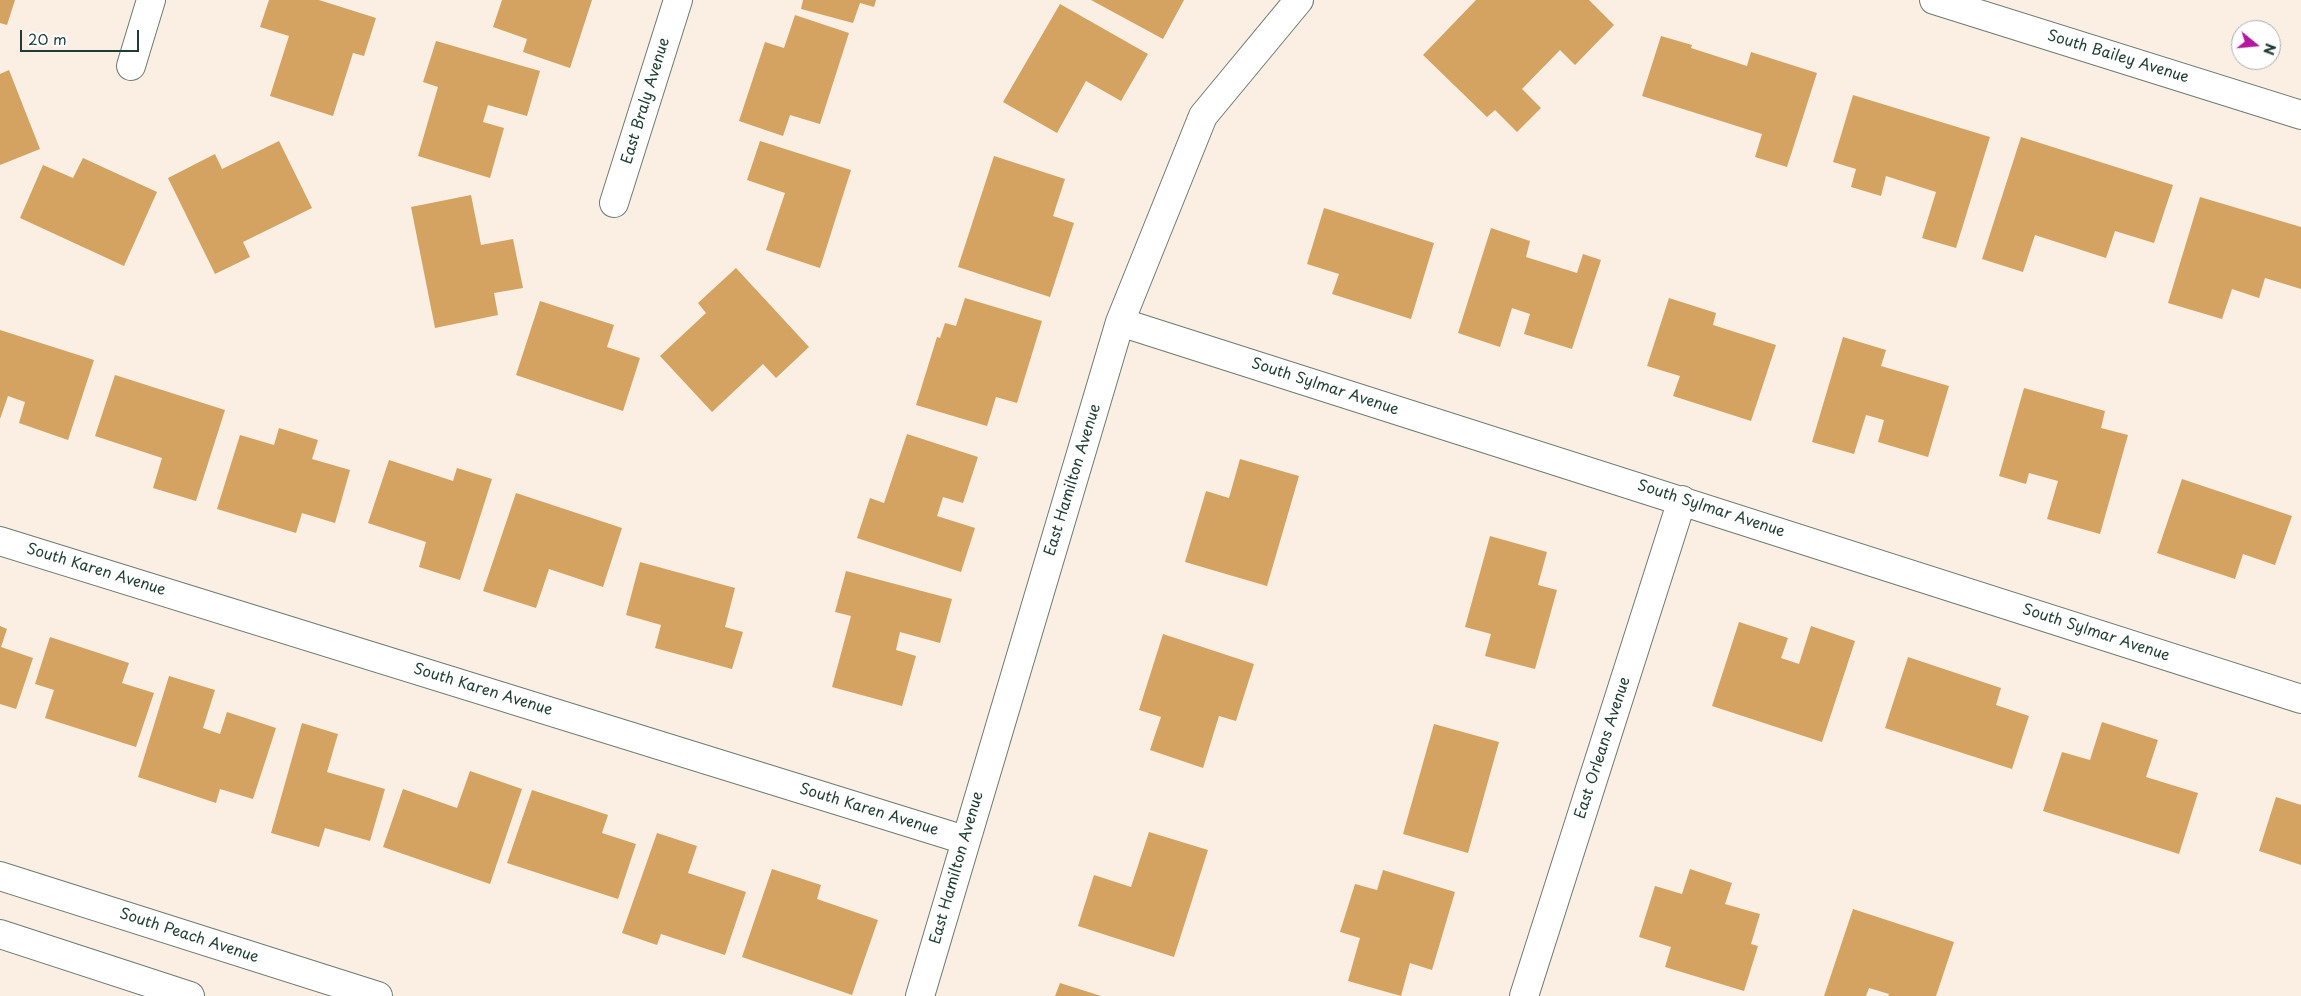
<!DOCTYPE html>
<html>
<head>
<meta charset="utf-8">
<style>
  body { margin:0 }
  #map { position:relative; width:2301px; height:996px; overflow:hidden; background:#faefe2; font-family:"Playpen Sans",sans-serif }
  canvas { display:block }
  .north { position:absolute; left:2231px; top:20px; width:50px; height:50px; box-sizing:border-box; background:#fff; border:1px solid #a5b1ae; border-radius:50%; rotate:107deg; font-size:14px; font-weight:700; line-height:20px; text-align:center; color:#1f3d34 }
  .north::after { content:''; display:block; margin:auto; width:18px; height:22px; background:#b5179e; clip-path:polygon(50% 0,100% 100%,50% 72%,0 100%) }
  .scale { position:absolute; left:20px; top:30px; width:119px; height:22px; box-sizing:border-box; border:2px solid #1f3d34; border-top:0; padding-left:6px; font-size:15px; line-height:18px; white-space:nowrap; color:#1f3d34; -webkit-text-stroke:4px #fff; paint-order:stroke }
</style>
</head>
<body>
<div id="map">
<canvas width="2301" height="996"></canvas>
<div class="north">N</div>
<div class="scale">20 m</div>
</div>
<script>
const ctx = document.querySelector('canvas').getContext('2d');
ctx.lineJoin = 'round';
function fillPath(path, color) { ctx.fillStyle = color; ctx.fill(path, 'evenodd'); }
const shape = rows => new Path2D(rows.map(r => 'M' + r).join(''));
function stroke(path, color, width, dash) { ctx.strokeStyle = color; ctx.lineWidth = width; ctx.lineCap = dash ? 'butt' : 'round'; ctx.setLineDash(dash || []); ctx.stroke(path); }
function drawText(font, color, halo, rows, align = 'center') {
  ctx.font = font + ' "Playpen Sans",sans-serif'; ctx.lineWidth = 4; ctx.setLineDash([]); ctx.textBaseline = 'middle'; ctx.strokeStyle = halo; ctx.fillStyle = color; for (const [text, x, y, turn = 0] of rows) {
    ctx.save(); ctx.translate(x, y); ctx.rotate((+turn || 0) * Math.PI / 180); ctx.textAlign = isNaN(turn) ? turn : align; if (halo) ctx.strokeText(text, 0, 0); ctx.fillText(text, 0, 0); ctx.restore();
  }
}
fillPath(shape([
  [0,0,15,0,7,25,0,23],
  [269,0,319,0,376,18,364,56,353,53,333,116,270,96,289,36,260,27],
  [502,0,592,0,570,68,523,52,527,39,493,27],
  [803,0,876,0,874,7,860,3,853,23,801,9],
  [1091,0,1184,0,1163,39],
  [1476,0,1589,0,1614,25,1575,65,1560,50,1522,89,1541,108,1517,132,1495,110,1487,117,1423,55],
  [1060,4,1148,54,1121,101,1086,81,1057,133,1003,102],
  [795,15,849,33,820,124,790,115,783,136,739,121,765,42,784,48],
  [1661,36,1692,45,1691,48,1747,66,1751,52,1817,73,1787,167,1755,157,1762,134,1642,96],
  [436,41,540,71,527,116,488,105,483,122,504,128,490,178,418,156,438,87,423,82],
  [9,70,40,149,0,165,0,74],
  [1853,95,1990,137,1956,248,1922,238,1936,192,1886,176,1881,196,1851,187,1856,169,1833,162],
  [2021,137,2173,185,2154,243,2115,231,2106,258,2035,235,2023,272,1982,259],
  [279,141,312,208,243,242,250,257,215,274,168,178,215,154,222,169],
  [760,141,851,170,820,268,766,250,785,193,747,180],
  [994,156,1065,179,1053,216,1074,223,1050,297,958,267],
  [83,158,157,192,124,266,20,218,43,165,73,178],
  [471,195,481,245,513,239,523,288,494,293,498,315,435,328,411,207],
  [2200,197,2301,227,2301,289,2265,278,2259,298,2232,289,2222,319,2168,303],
  [1324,208,1434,243,1411,319,1332,294,1339,274,1307,264],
  [1491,228,1530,241,1526,257,1577,273,1583,254,1601,260,1572,349,1524,334,1530,314,1512,308,1500,347,1458,333],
  [736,268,809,347,776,378,763,364,712,412,660,356,706,313,698,303],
  [965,298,1042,321,1017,403,996,397,987,426,916,405,937,337,940,338,945,323,956,326],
  [1669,298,1716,313,1713,325,1776,345,1751,421,1673,396,1680,376,1647,366],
  [540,301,614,325,607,347,640,358,623,411,516,375],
  [0,330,94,360,68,440,19,423,25,402,8,396,0,419],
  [1843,337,1886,350,1881,366,1949,386,1928,457,1878,442,1884,420,1866,415,1854,454,1812,442],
  [115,375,225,410,196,501,153,488,162,458,95,436],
  [2024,388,2105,411,2101,428,2128,435,2100,534,2047,519,2058,481,2029,473,2026,484,1999,476],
  [279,428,318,440,312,459,350,470,335,523,302,513,296,533,217,509,240,435,274,445],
  [907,434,978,457,963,503,943,497,937,516,975,528,961,572,857,538,870,498,884,503],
  [1240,459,1299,476,1267,586,1185,562,1206,491,1229,498],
  [389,460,453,481,457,468,492,479,460,580,419,567,426,542,368,523],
  [2182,479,2292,516,2275,565,2243,554,2235,579,2157,553],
  [516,493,622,528,603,587,549,569,536,608,483,591],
  [1490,536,1547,552,1538,585,1557,590,1535,669,1485,656,1491,634,1465,627],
  [640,562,735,588,725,627,743,632,732,669,655,648,661,625,626,615],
  [846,571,952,599,940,643,900,632,896,650,916,656,902,706,832,687,851,616,835,612],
  [1739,622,1788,638,1781,658,1799,664,1811,626,1855,641,1822,742,1712,706],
  [0,626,7,629,1,647,33,658,16,709,0,704],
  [1163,634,1254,664,1236,721,1219,716,1203,768,1150,750,1161,717,1139,710],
  [50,637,129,663,122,683,154,693,136,747,45,718,54,690,35,684],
  [1908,657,2001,688,1996,705,2029,716,2012,769,1885,728],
  [169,676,215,690,203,728,220,734,227,712,276,728,253,799,220,789,216,803,138,777],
  [2102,722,2158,740,2146,777,2198,793,2179,854,2043,811,2062,752,2090,760],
  [302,723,338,734,327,772,385,789,370,841,325,828,319,847,271,833],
  [1434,724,1499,742,1468,853,1403,834],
  [470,771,522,789,490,884,383,847,403,789,457,808],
  [532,790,608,815,602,833,636,844,618,899,507,863],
  [2276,797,2301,805,2301,865,2259,851],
  [1149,832,1208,850,1174,957,1078,926,1094,875,1131,887],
  [657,833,697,846,688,873,746,892,725,955,661,934,657,945,622,933],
  [772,869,821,885,817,899,878,920,852,995,742,957],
  [1690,869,1732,883,1725,904,1760,914,1751,944,1758,946,1744,991,1665,967,1671,947,1639,937,1655,886,1682,894],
  [1383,870,1455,892,1432,970,1410,963,1401,996,1348,981,1360,938,1340,932,1355,884,1377,890],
  [1853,909,1954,942,1936,996,1888,996,1889,994,1869,988,1866,996,1824,996],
  [1060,983,1101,996,1055,996]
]), '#d5a361');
const street = shape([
  [1934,0,2301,115],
  [131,66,151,0],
  [614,203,678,0],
  [1120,322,2301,699],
  [0,541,965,840],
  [920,996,1120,322,1203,116,1299,0],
  [1524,996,1682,500]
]);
const secondary = shape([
  [0,876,378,996],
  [0,934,190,996]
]);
stroke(street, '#6c7b71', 30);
stroke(secondary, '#6c7b71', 30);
stroke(street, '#fff', 28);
stroke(secondary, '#fff', 28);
drawText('15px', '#1f3d34', '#fff', [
  ["South Bailey Avenue",2118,57,17],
  ["East Braly Avenue",646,101,-73],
  ["South Sylmar Avenue",1325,387,18],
  ["East Hamilton Avenue",1073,480,-73],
  ["South Sylmar Avenue",1711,509,18],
  ["South Karen Avenue",96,570,17],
  ["South Sylmar Avenue",2096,633,18],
  ["South Karen Avenue",483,690,17],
  ["East Orleans Avenue",1603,748,-72],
  ["South Karen Avenue",869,810,17],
  ["East Hamilton Avenue",957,868,-74],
  ["South Peach Avenue",189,936,18]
]);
</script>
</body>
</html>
